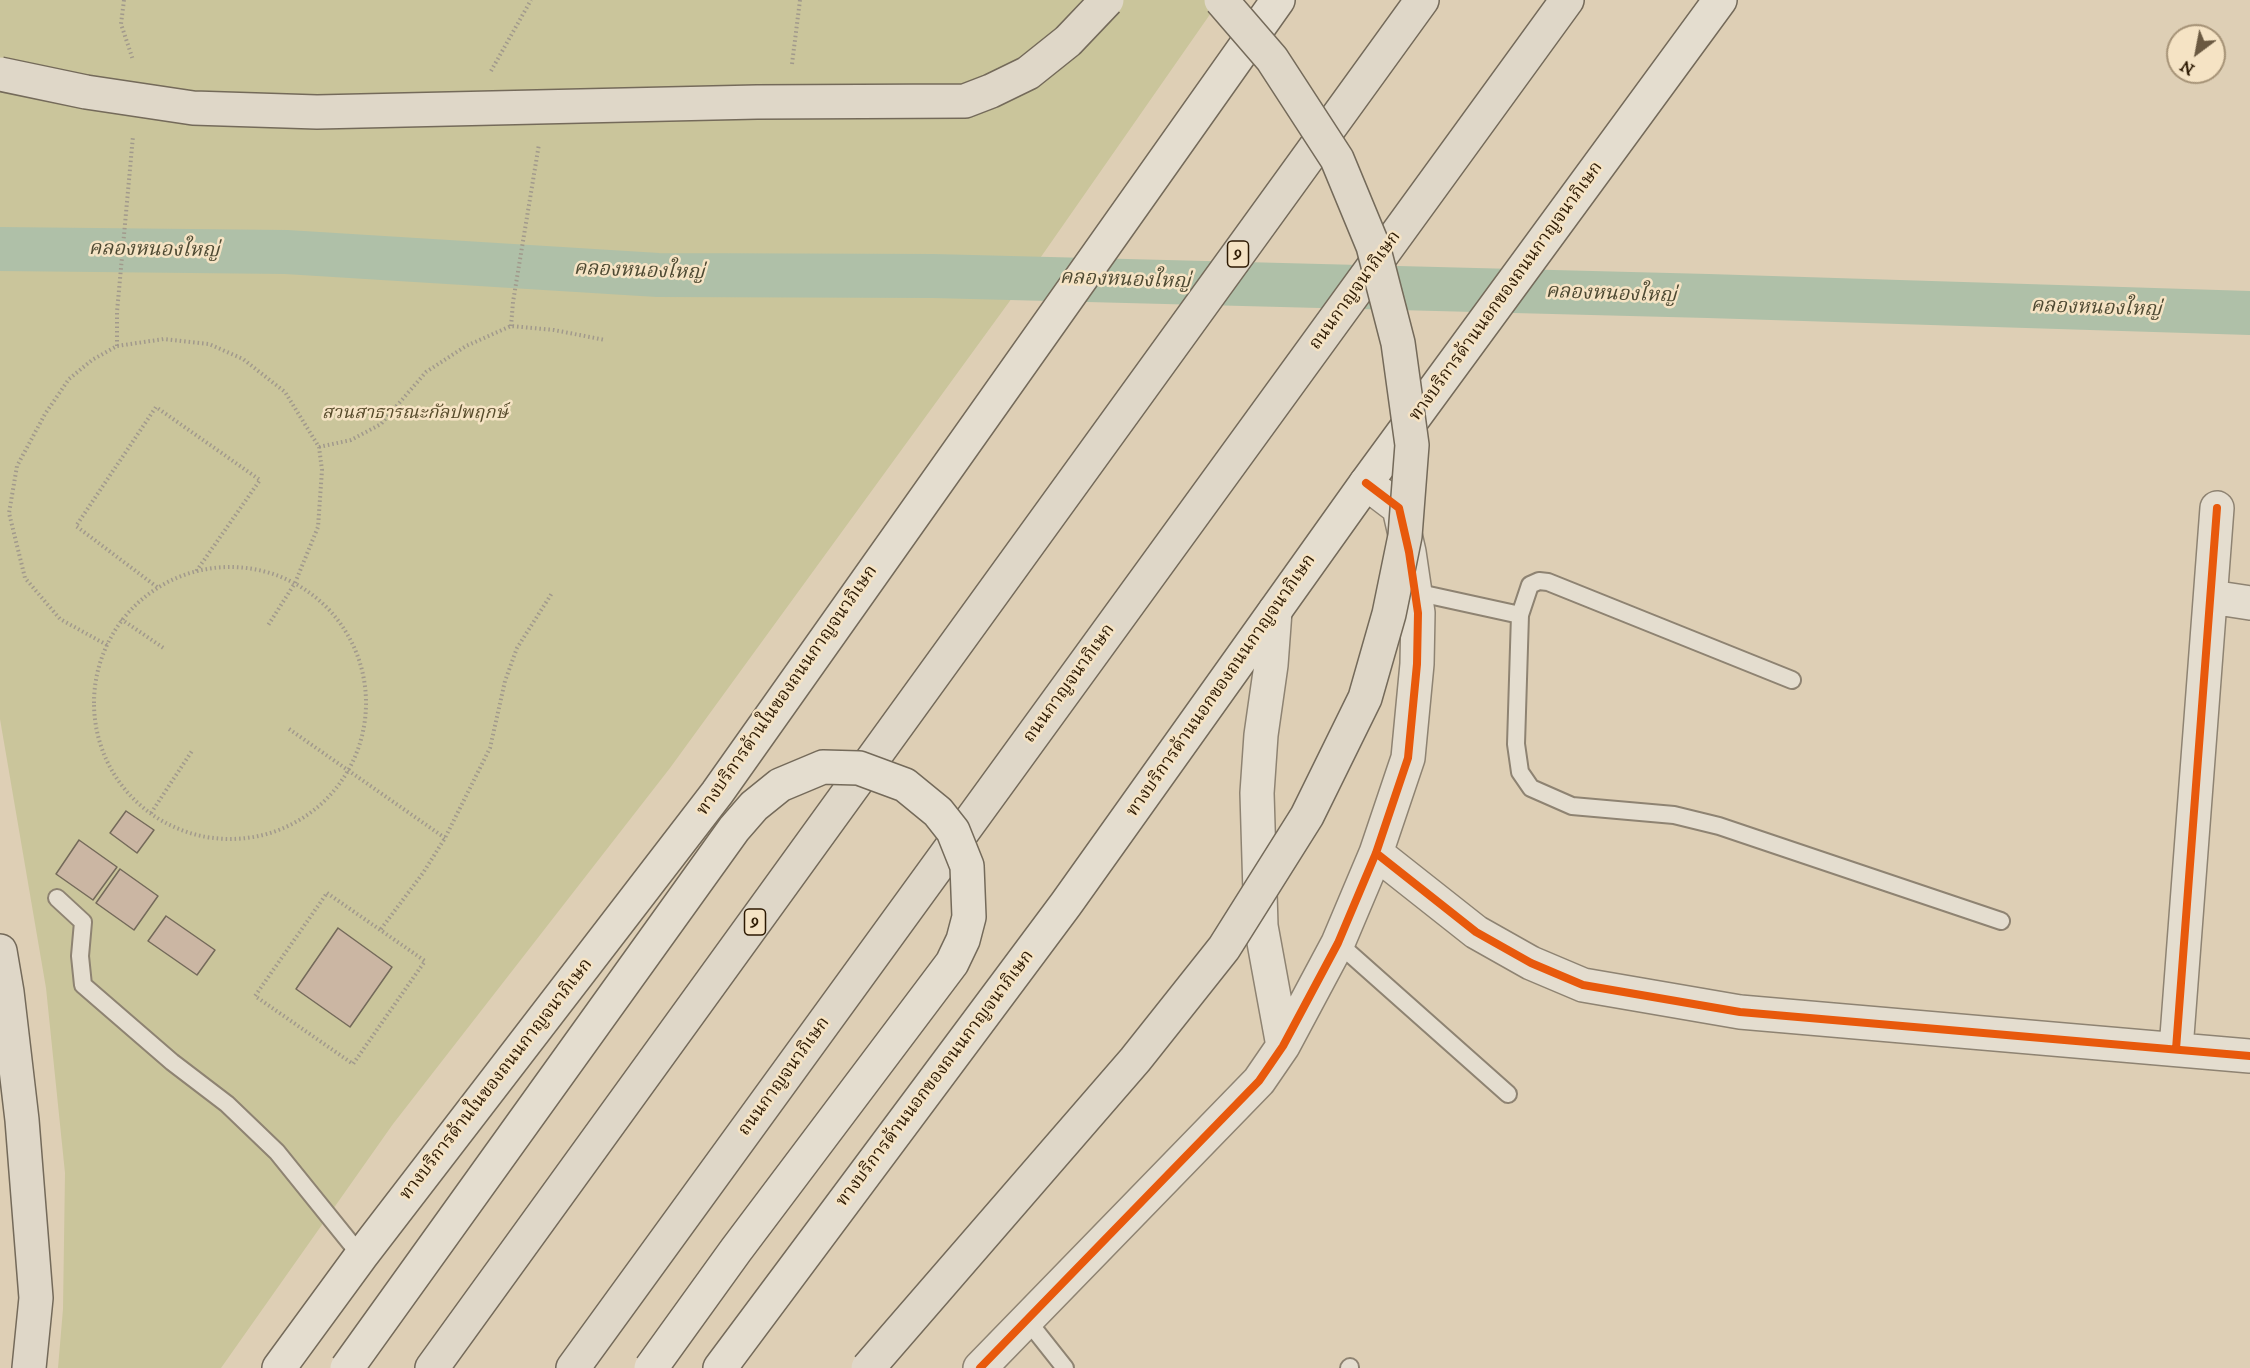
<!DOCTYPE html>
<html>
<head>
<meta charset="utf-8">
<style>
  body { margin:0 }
  #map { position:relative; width:2250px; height:1368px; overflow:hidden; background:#decfb5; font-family:"IM FELL DW Pica",serif }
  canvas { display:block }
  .north { position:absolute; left:2166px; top:24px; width:60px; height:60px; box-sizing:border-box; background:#f5e3c4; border:2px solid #a59276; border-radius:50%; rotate:212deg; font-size:16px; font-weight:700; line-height:24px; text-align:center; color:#2c1902 }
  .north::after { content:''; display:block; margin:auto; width:21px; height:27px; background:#6a5941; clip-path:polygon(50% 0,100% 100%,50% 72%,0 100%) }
</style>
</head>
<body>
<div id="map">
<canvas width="2250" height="1368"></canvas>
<div class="north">N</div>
</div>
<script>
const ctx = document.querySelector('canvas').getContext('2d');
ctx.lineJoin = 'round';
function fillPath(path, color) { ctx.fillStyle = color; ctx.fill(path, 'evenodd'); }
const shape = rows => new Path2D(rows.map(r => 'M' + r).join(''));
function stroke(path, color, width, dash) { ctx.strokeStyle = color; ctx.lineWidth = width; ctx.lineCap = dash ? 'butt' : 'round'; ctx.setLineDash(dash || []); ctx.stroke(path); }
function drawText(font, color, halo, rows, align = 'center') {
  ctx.font = font + ' "IM FELL DW Pica","Noto Serif Thai",serif'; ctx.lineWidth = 5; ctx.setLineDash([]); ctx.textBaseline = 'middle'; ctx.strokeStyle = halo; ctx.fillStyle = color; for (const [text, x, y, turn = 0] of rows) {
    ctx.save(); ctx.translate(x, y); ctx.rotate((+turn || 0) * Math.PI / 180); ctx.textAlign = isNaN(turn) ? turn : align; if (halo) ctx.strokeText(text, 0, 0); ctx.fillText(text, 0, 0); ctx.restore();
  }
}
fillPath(shape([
  [0,0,1220,0,1020,287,670,768,393,1124,221,1368,58,1368,63,1309,65,1173,46,988,0,719]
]), '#cac59b');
stroke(shape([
  [0,249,286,252,658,275,933,276,1708,296,2250,313]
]), '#afc0a8', 44);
const building = shape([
  [126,811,154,830,137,853,110,833,126,811],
  [79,840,117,867,93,900,56,874,79,840],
  [120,869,158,896,134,930,96,903,120,869],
  [166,916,215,950,197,975,148,941,166,916],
  [338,928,392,967,350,1027,296,989,338,928]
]);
fillPath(building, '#cbb6a3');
stroke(building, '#746a5a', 1.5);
const lane = shape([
  [1415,592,1520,615,1516,744,1520,772,1531,788,1572,806,1674,815,1719,826,2001,921],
  [1520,615,1530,585,1539,581,1548,582,1792,680],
  [57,898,83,922,80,956,83,985,172,1062,227,1104,277,1152,361,1256],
  [1338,943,1508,1094],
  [1027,1320,1065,1368],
  [1349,1368,1350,1367]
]);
const street = shape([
  [2211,597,2250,603],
  [1275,611,1271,665,1261,735,1257,793,1261,926,1283,1046],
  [1376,853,1476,932,1531,963,1583,985,1740,1012,2250,1056],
  [2176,1049,2217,508],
  [980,1368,1259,1081,1283,1046,1338,943,1376,853,1408,758,1417,664,1418,613,1409,552,1399,508,1366,483]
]);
const secondary = shape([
  [279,1368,361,1256,717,793,1278,0],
  [720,1368,1066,904,1366,483,1720,0]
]);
const primary = shape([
  [0,951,7,992,22,1120,36,1298,29,1368]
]);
const highway = shape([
  [432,1368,1422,0],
  [573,1368,1567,0]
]);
stroke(lane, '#8e8372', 20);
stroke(street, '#8e8372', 36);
stroke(secondary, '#746a5a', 36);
stroke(primary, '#746a5a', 36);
stroke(highway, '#746a5a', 36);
stroke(shape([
  [124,0,121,24,133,60],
  [792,64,800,0],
  [491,71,531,0],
  [511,326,513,302,539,144],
  [117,346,117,312,133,136],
  [319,447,351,440,381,424,426,372,466,346,511,326,554,330,605,340],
  '94 703a136 136 0 1 1 272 0a136 136 0 1 1-272 0Z',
  [157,587,76,526,156,407,260,480,195,573],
  [121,619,165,649],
  [107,645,60,619,25,578,9,513,17,466,45,414,69,379,92,360,117,346,164,339,209,344,243,359,285,392,319,447,322,470,318,527,295,583,267,627],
  [289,729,445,838],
  [151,813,192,751],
  [327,893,425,961,353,1064,255,996,327,893],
  [381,929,423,873,445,838,490,748,505,681,517,648,552,593]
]), '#a1998c', 4, [1.5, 3]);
stroke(lane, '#e4ddcf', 16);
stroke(street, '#e4ddcf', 33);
stroke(secondary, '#e4ddcf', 33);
stroke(primary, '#dfd7c8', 33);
stroke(highway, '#dfd7c8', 33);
const secondaryBridge = shape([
  [347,1368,734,829,754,806,780,785,823,767,859,768,905,785,938,812,953,831,967,866,969,917,963,940,952,963,736,1250,651,1368]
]);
const primaryBridge = shape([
  [0,74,86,92,193,108,317,112,757,102,965,101,991,91,1028,73,1068,41,1107,0],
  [868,1368,1135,1060,1224,948,1307,816,1365,698,1389,614,1405,536,1412,445,1398,343,1373,246,1337,159,1272,59,1221,0]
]);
stroke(secondaryBridge, '#746a5a', 36, []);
stroke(primaryBridge, '#746a5a', 36, []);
stroke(secondaryBridge, '#e4ddcf', 33);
stroke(primaryBridge, '#dfd7c8', 33);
stroke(shape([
  [1376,853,1476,932,1531,963,1583,985,1740,1012,2250,1056],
  [2176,1049,2217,508],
  [980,1368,1259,1081,1283,1046,1338,943,1376,853,1408,758,1417,664,1418,613,1409,552,1399,508,1366,483]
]), '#e8590c', 8);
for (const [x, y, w] of [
  [1238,254,21],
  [755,922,21]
]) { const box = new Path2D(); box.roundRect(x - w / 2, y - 13, w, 26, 4.5); ctx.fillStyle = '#f5e3c4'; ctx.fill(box); stroke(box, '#2c1902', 1.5); }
drawText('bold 16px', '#2c1902', null, [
  ["9",1238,254],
  ["9",755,922]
]);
drawText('18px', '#2c1902', '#f5e3c4', [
  ["ถนนกาญจนาภิเษก",1356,291,-54],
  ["ทางบริการด้านนอกของถนนกาญจนาภิเษก",1507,292,-54],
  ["ถนนกาญจนาภิเษก",1070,684,-54],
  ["ทางบริการด้านนอกของถนนกาญจนาภิเษก",1222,686,-55],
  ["ทางบริการด้านในของถนนกาญจนาภิเษก",788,691,-55],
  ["ถนนกาญจนาภิเษก",785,1077,-54],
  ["ทางบริการด้านนอกของถนนกาญจนาภิเษก",936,1079,-53],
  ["ทางบริการด้านในของถนนกาญจนาภิเษก",497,1080,-52]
]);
drawText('italic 18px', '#564a2a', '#f5e3c4', [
  ["สวนสาธารณะกัลปพฤกษ์",415,414]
]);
drawText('italic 20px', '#4d4932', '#f5e3c4', [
  ["คลองหนองใหญ่",154,251,1],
  ["คลองหนองใหญ่",639,272,2],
  ["คลองหนองใหญ่",1125,281,2],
  ["คลองหนองใหญ่",1611,295,2],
  ["คลองหนองใหญ่",2096,309,2]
]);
</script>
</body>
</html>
